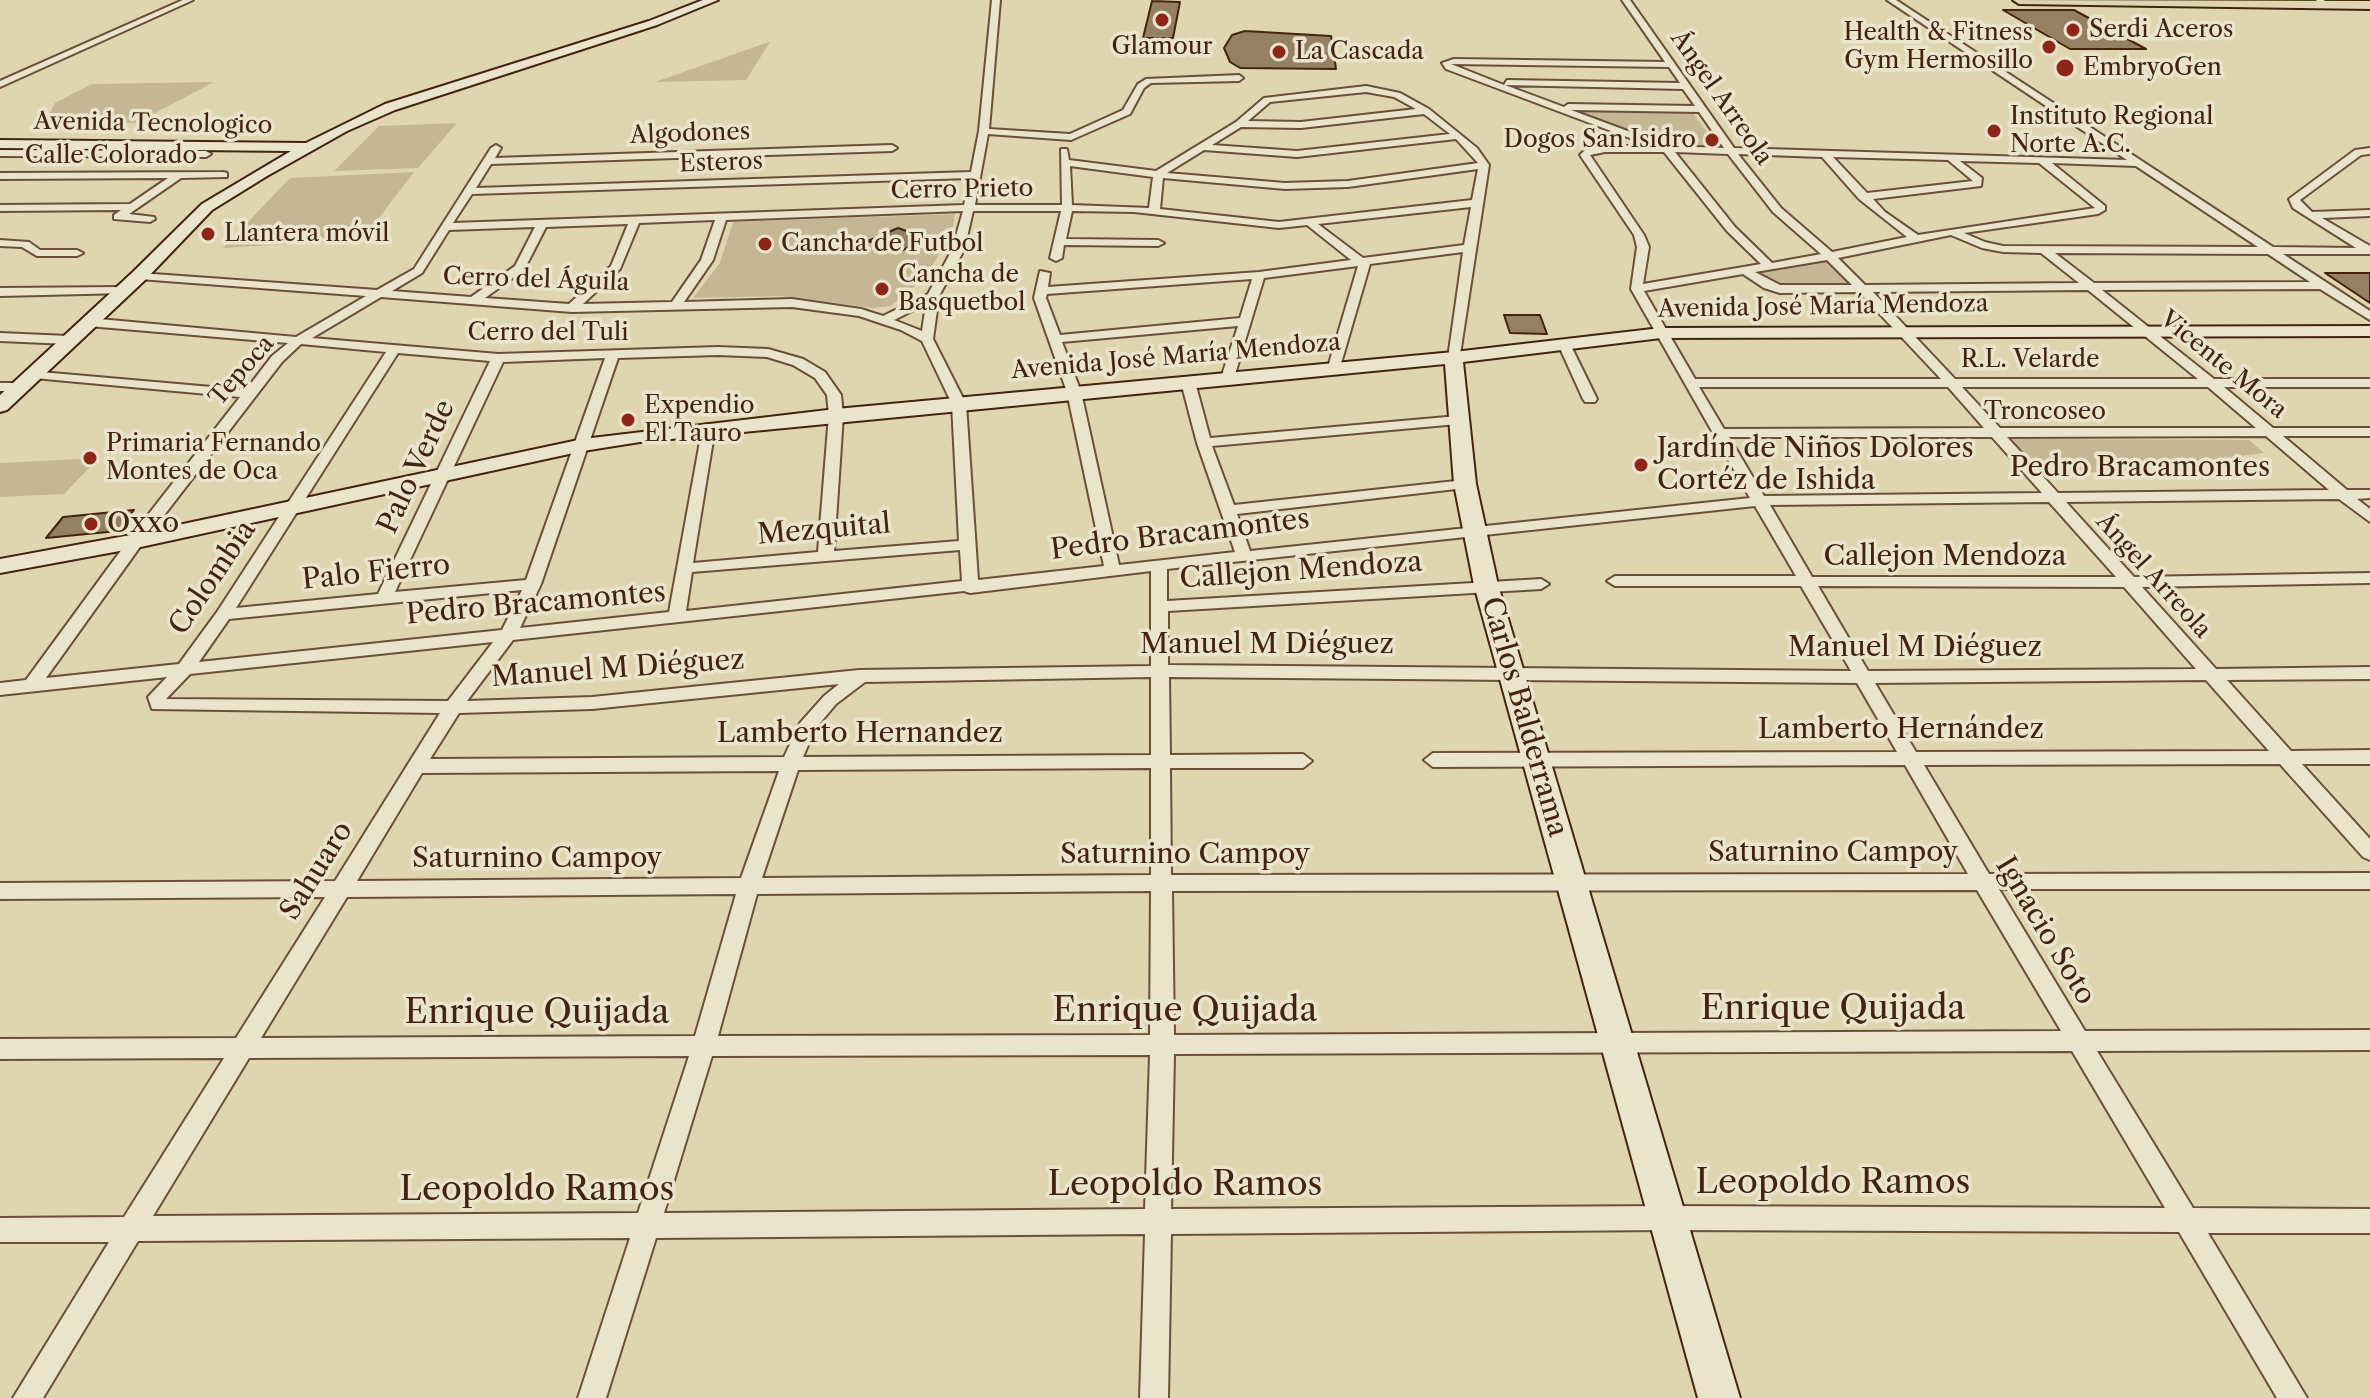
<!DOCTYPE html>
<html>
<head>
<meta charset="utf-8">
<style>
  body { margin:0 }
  canvas { display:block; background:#e0d5b1 }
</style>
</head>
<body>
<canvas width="2370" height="1398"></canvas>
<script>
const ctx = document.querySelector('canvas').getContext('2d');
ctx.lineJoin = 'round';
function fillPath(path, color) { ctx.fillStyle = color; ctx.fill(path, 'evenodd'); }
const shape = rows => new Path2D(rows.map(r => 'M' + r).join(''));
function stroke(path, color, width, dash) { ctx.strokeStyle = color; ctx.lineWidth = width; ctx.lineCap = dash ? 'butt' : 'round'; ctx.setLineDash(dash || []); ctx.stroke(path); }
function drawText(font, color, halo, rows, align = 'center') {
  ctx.font = font + ' "Libre Caslon Text",serif'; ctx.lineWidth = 7; ctx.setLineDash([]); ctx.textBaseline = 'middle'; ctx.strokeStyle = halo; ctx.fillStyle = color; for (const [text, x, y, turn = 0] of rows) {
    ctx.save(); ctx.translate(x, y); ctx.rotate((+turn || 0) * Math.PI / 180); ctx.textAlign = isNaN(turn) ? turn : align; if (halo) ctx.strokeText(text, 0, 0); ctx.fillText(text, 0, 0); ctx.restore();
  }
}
fillPath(shape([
  [770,42,746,80,655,82,769,42],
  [214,82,136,123,59,121,50,113,55,103,92,84],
  [1571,110,1692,112,1717,146,1665,145],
  [457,123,418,168,334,171,379,126],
  [414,172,362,240,223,248,290,178],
  [955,214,951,237,923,279,891,306,874,308,781,296,693,298,720,263,733,222],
  [1825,261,1852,286,1778,287,1757,272],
  [2011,439,2249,440,2264,453,2116,472,2043,473],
  [99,458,64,494,0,497,0,463]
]), '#c5b795');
const building = shape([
  [1152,1,1180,2,1173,38,1143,38,1152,1],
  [2003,10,2074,10,2146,49,2070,49,2003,10],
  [1245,31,1331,36,1336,69,1240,68,1230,62,1224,48,1232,35,1245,31],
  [898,228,928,239,898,252,868,241,898,228],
  [2325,273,2370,273,2370,303,2325,273],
  [1504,315,1540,315,1547,334,1510,333,1504,315],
  [134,510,118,531,46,538,63,517,134,510]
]);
fillPath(building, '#948063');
stroke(building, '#42240f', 2);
const street = shape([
  [183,0,193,0,0,87,0,81,183,0],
  [992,0,1000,0,989,129,1070,134,1123,110,1138,84,1146,79,1239,75,1243,78,1239,81,1151,83,1144,88,1130,114,1071,140,988,134,975,205,1062,205,1061,149,1067,149,1069,160,1156,171,1236,122,1264,98,1366,86,1400,93,1429,109,1477,148,1489,165,1459,361,1448,358,1463,252,1370,264,1340,367,1334,371,1328,367,1358,266,1264,278,1233,381,1221,378,1238,326,1062,342,1081,392,1119,565,1235,552,1197,443,1181,382,1188,378,1195,382,1210,438,1458,416,1465,420,1458,424,1212,446,1234,505,1465,480,1472,484,1465,488,1237,514,1250,551,1750,498,1631,289,1637,247,1634,235,1580,155,1585,150,1605,146,1651,146,1446,69,1442,63,1454,59,1665,62,1622,0,1630,0,1734,148,2127,160,1887,0,1896,0,2273,247,2356,248,2293,208,2289,199,2355,150,2370,148,2370,154,2361,155,2300,200,2312,212,2370,210,2370,216,2322,218,2370,246,2370,254,2283,254,2370,311,2370,320,2320,289,2102,290,2214,379,2370,379,2370,387,2224,387,2273,428,2370,428,2370,436,2283,436,2347,490,2370,490,2370,498,2357,499,2370,509,2370,522,2339,499,2066,502,2134,577,2370,573,2370,583,2142,587,2216,669,2370,667,2370,679,2227,680,2291,751,2370,750,2370,764,2302,764,2370,839,2370,860,2363,857,2280,764,1924,765,1989,874,2370,873,2370,889,1999,889,2085,1031,2370,1030,2370,1050,2097,1051,2193,1208,2370,1209,2370,1233,2208,1233,2307,1398,2277,1398,2179,1232,1667,1230,1171,1234,1168,1398,1140,1398,1145,1234,656,1238,606,1398,578,1398,630,1238,138,1241,43,1398,13,1398,109,1242,0,1242,0,1218,124,1217,224,1058,0,1059,0,1039,236,1038,325,897,0,899,0,883,335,881,440,713,152,709,148,697,167,677,0,695,0,683,26,680,130,538,240,397,34,378,27,374,29,371,246,390,272,356,288,343,88,326,82,322,88,318,296,337,366,296,139,279,133,276,139,273,377,290,414,269,491,148,496,145,501,148,495,158,892,145,897,148,892,151,491,164,476,188,971,172,979,131,992,0],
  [1451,64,1669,67,1680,83,1507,80,1504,85,1451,64],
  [1505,85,1683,89,1695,106,1568,104,1564,107,1505,85],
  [1366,92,1394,97,1416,109,1301,122,1248,121,1270,102,1366,92],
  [1571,110,1699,112,1724,148,1668,146,1571,110],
  [1424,114,1450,134,1297,151,1212,145,1241,127,1301,128,1424,114],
  [1456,139,1478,163,1348,181,1285,183,1167,173,1204,150,1297,157,1456,139],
  [1605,152,1664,152,1727,231,1761,264,1643,284,1649,247,1644,235,1590,155,1605,152],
  [1675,152,1728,154,1773,212,1821,254,1772,263,1735,227,1675,152],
  [1738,154,1822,157,1859,199,1907,237,1832,252,1781,208,1738,154],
  [1833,157,1948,160,1973,181,1867,193,1833,157],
  [1960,161,2039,163,2095,208,1918,235,1885,212,1873,199,1981,186,1982,178,1960,161],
  [2052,163,2136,166,2258,247,2003,246,1985,242,1964,233,2098,214,2105,210,2105,206,2052,163],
  [1070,166,1153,177,1149,208,1072,205,1070,166],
  [1478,169,1472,200,1279,222,1160,209,1163,178,1285,189,1348,187,1478,169],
  [970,178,964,205,453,223,472,194,970,178],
  [1471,207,1464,245,1363,258,1318,224,1471,207],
  [963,211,952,250,928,294,883,316,861,309,792,299,684,302,713,260,726,220,963,211],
  [973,211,1061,211,1050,258,1056,261,1062,258,1064,245,1158,246,1164,243,1158,240,1066,239,1072,211,1134,212,1279,228,1307,225,1351,260,1259,272,1048,287,1050,273,1040,271,1034,298,1067,392,1104,566,978,580,966,404,933,339,939,296,964,250,973,211],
  [715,220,701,260,672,302,583,304,620,269,639,223,715,220],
  [628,224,611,266,569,304,485,298,524,270,546,227,628,224],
  [535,227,515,266,471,297,392,291,422,273,449,230,535,227],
  [1951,235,1982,248,2003,252,2041,253,2079,283,1865,285,1838,258,1951,235],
  [2055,253,2268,254,2310,282,2094,283,2055,253],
  [1827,260,1852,285,1780,285,1755,272,1827,260],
  [1743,274,1764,288,1780,293,1859,292,1941,379,1695,379,1644,291,1743,274],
  [1252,279,1240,318,1060,335,1046,298,1047,294,1252,279],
  [2088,290,2198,379,1955,379,1873,292,2088,290],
  [381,297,572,312,792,307,859,316,901,330,922,341,952,404,959,541,834,551,843,415,841,395,825,372,803,359,768,349,718,347,498,354,312,338,381,297],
  [926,304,922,331,894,320,926,304],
  [301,344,386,352,217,612,179,664,46,678,142,544,282,362,301,344],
  [398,353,490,361,378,594,236,608,398,353],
  [718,355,767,357,793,365,815,378,827,395,829,415,818,552,693,563,715,428,708,424,703,425,669,612,520,628,541,584,618,358,718,355],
  [605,358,526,580,395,592,503,362,605,358],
  [1699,387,1948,387,1984,428,1724,429,1699,387],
  [1962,387,2208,387,2256,428,2000,428,1962,387],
  [2266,436,2329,490,2058,493,2007,437,2266,436],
  [1729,437,1992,437,2042,493,1764,496,1729,437],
  [2049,502,2116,577,1812,577,1770,505,2049,502],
  [1755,506,1796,576,1615,576,1607,581,1615,586,1801,586,1851,671,1168,665,1168,611,1541,589,1549,584,1541,579,1167,601,1167,569,1755,506],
  [960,550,962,581,686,611,692,572,960,550],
  [1151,571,1151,666,859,670,592,697,467,701,513,640,964,591,970,593,1151,571],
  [1818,586,2124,587,2196,669,1868,671,1818,586],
  [522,590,502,630,199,662,229,619,522,590],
  [493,642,448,701,166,699,190,674,493,642],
  [1151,677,1151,755,803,757,815,729,836,704,865,682,1151,677],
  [1169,677,1857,683,1897,752,1433,753,1424,760,1433,767,1905,765,1968,874,1171,875,1170,768,1303,768,1312,761,1303,754,1170,755,1169,677],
  [2206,680,2269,751,1916,752,1875,683,2206,680],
  [839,684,824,696,800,723,784,757,430,759,459,713,592,709,839,684],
  [1151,768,1151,875,762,878,798,770,1151,768],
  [779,771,741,878,357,881,422,773,779,771],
  [1977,890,2061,1031,1174,1035,1172,891,1977,890],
  [1151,891,1150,1035,718,1036,757,894,1151,891],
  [736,894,695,1036,261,1038,347,897,736,894],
  [2072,1051,2165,1208,1667,1206,1171,1209,1174,1054,2072,1051],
  [1150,1055,1145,1209,664,1213,712,1056,1150,1055],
  [689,1056,638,1213,153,1216,249,1058,689,1056],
  [2325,0,2320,3,2316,1,2317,0,2325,0],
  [0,150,206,151,211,154,206,157,0,156,0,150],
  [223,172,227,173,227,177,181,178,129,214,154,217,155,219,150,222,114,219,114,215,121,210,0,211,0,205,130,204,168,178,0,179,0,173,223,172],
  [0,240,29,242,40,250,77,250,83,253,77,256,37,256,22,247,0,246,0,240],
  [123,287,127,289,127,293,0,296,0,288,123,287],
  [0,333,68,336,74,340,68,344,0,341,0,333],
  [1564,340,1570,344,1597,399,1595,402,1585,402,1583,399,1558,344,1564,340],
  [0,383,20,383,27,387,20,391,0,391,0,383]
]);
const secondary = shape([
  [703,0,718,0,657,25,395,110,347,131,267,176,212,210,145,280,7,410,0,412,0,395,133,272,202,204,291,151,0,148,0,140,306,143,385,104,649,21,703,0],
  [2370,326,2370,336,1661,338,1463,362,1476,484,1498,585,1740,1398,1698,1398,1474,585,1454,484,1445,364,640,442,583,451,136,548,0,573,0,559,136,534,583,439,836,409,1454,352,1661,328,2370,326]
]);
const primary = shape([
  [2013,0,2370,1,2370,9,2019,4,2013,0]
]);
stroke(street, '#6a5038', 4);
stroke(secondary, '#42240f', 4);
stroke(primary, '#42240f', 4);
fillPath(street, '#ebe4cc');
fillPath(secondary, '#ebe4cc');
fillPath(primary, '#e0d5b1');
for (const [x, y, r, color] of [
  [1162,20,8,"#8f2418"],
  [2073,30,8,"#8f2418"],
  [2049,47,8,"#8f2418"],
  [1279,52,8,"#8f2418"],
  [2065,68,10,"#8f2418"],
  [1994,131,8,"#8f2418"],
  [1712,140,8,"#8f2418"],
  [208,234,8,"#8f2418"],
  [765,244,8,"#8f2418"],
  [882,289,8,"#8f2418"],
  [628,420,8,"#8f2418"],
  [90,458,8,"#8f2418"],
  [1641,465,8,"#8f2418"],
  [91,524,8,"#8f2418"]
]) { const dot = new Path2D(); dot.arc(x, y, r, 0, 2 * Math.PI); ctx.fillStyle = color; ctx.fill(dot); stroke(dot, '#ebe4cc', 3); }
drawText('24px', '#42240f', '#ebe4cc', [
  ["Serdi Aceros",2089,30],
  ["Health & Fitness",2033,33,"right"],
  ["Gym Hermosillo",2033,61,"right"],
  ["Glamour",1162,47,"center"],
  ["La Cascada",1295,52],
  ["EmbryoGen",2083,68],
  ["Instituto Regional",2010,117],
  ["Norte A.C.",2010,145],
  ["Dogos San Isidro",1696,140,"right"],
  ["Llantera móvil",224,234],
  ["Cancha de Futbol",781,244],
  ["Cancha de",898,275],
  ["Basquetbol",898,303],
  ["Expendio",644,406],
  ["El Tauro",644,434],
  ["Primaria Fernando",106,444],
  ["Montes de Oca",106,472]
], 'left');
drawText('24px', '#42240f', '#ebe4cc', [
  ["Ángel Arreola",1721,98,55],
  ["Avenida Tecnologico",153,124,1],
  ["Algodones",690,134,-2],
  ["Calle Colorado",111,156],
  ["Esteros",721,163,-2],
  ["Cerro Prieto",962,190,-1],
  ["Cerro del Águila",536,280,2],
  ["Avenida José María Mendoza",1823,307,-1],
  ["Cerro del Tuli",548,333],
  ["Avenida José María Mendoza",1176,357,-5],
  ["R.L. Velarde",2030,360],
  ["Vicente Mora",2223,365,39],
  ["Tepoca",242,371,-49],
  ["Troncoseo",2045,412],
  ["Ángel Arreola",2153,576,48]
]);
drawText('28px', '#42240f', '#ebe4cc', [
  ["Jardín de Niños Dolores",1657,449],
  ["Cortéz de Ishida",1657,481],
  ["Oxxo",107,524]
], 'left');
drawText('28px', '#42240f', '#ebe4cc', [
  ["Palo Verde",417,467,-65],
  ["Pedro Bracamontes",2140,468],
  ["Mezquital",824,530,-5],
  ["Pedro Bracamontes",1180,535,-7],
  ["Callejon Mendoza",1945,557],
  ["Callejon Mendoza",1301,571,-4],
  ["Palo Fierro",376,573,-6],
  ["Colombia",213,578,-56],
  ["Pedro Bracamontes",536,604,-5],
  ["Manuel M Diéguez",1267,645],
  ["Manuel M Diéguez",1915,648],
  ["Manuel M Diéguez",618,669,-4],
  ["Carlos Balderrama",1524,717,74],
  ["Lamberto Hernández",1901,730],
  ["Lamberto Hernandez",860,734],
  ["Saturnino Campoy",1833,853],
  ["Saturnino Campoy",1185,855],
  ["Saturnino Campoy",537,859],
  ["Sahuaro",317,871,-58],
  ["Ignacio Soto",2045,931,59]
]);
drawText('34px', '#42240f', '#ebe4cc', [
  ["Enrique Quijada",1833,1009],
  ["Enrique Quijada",1185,1011],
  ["Enrique Quijada",537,1013],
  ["Leopoldo Ramos",1833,1183],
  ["Leopoldo Ramos",1185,1185],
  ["Leopoldo Ramos",537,1190]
]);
</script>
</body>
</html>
